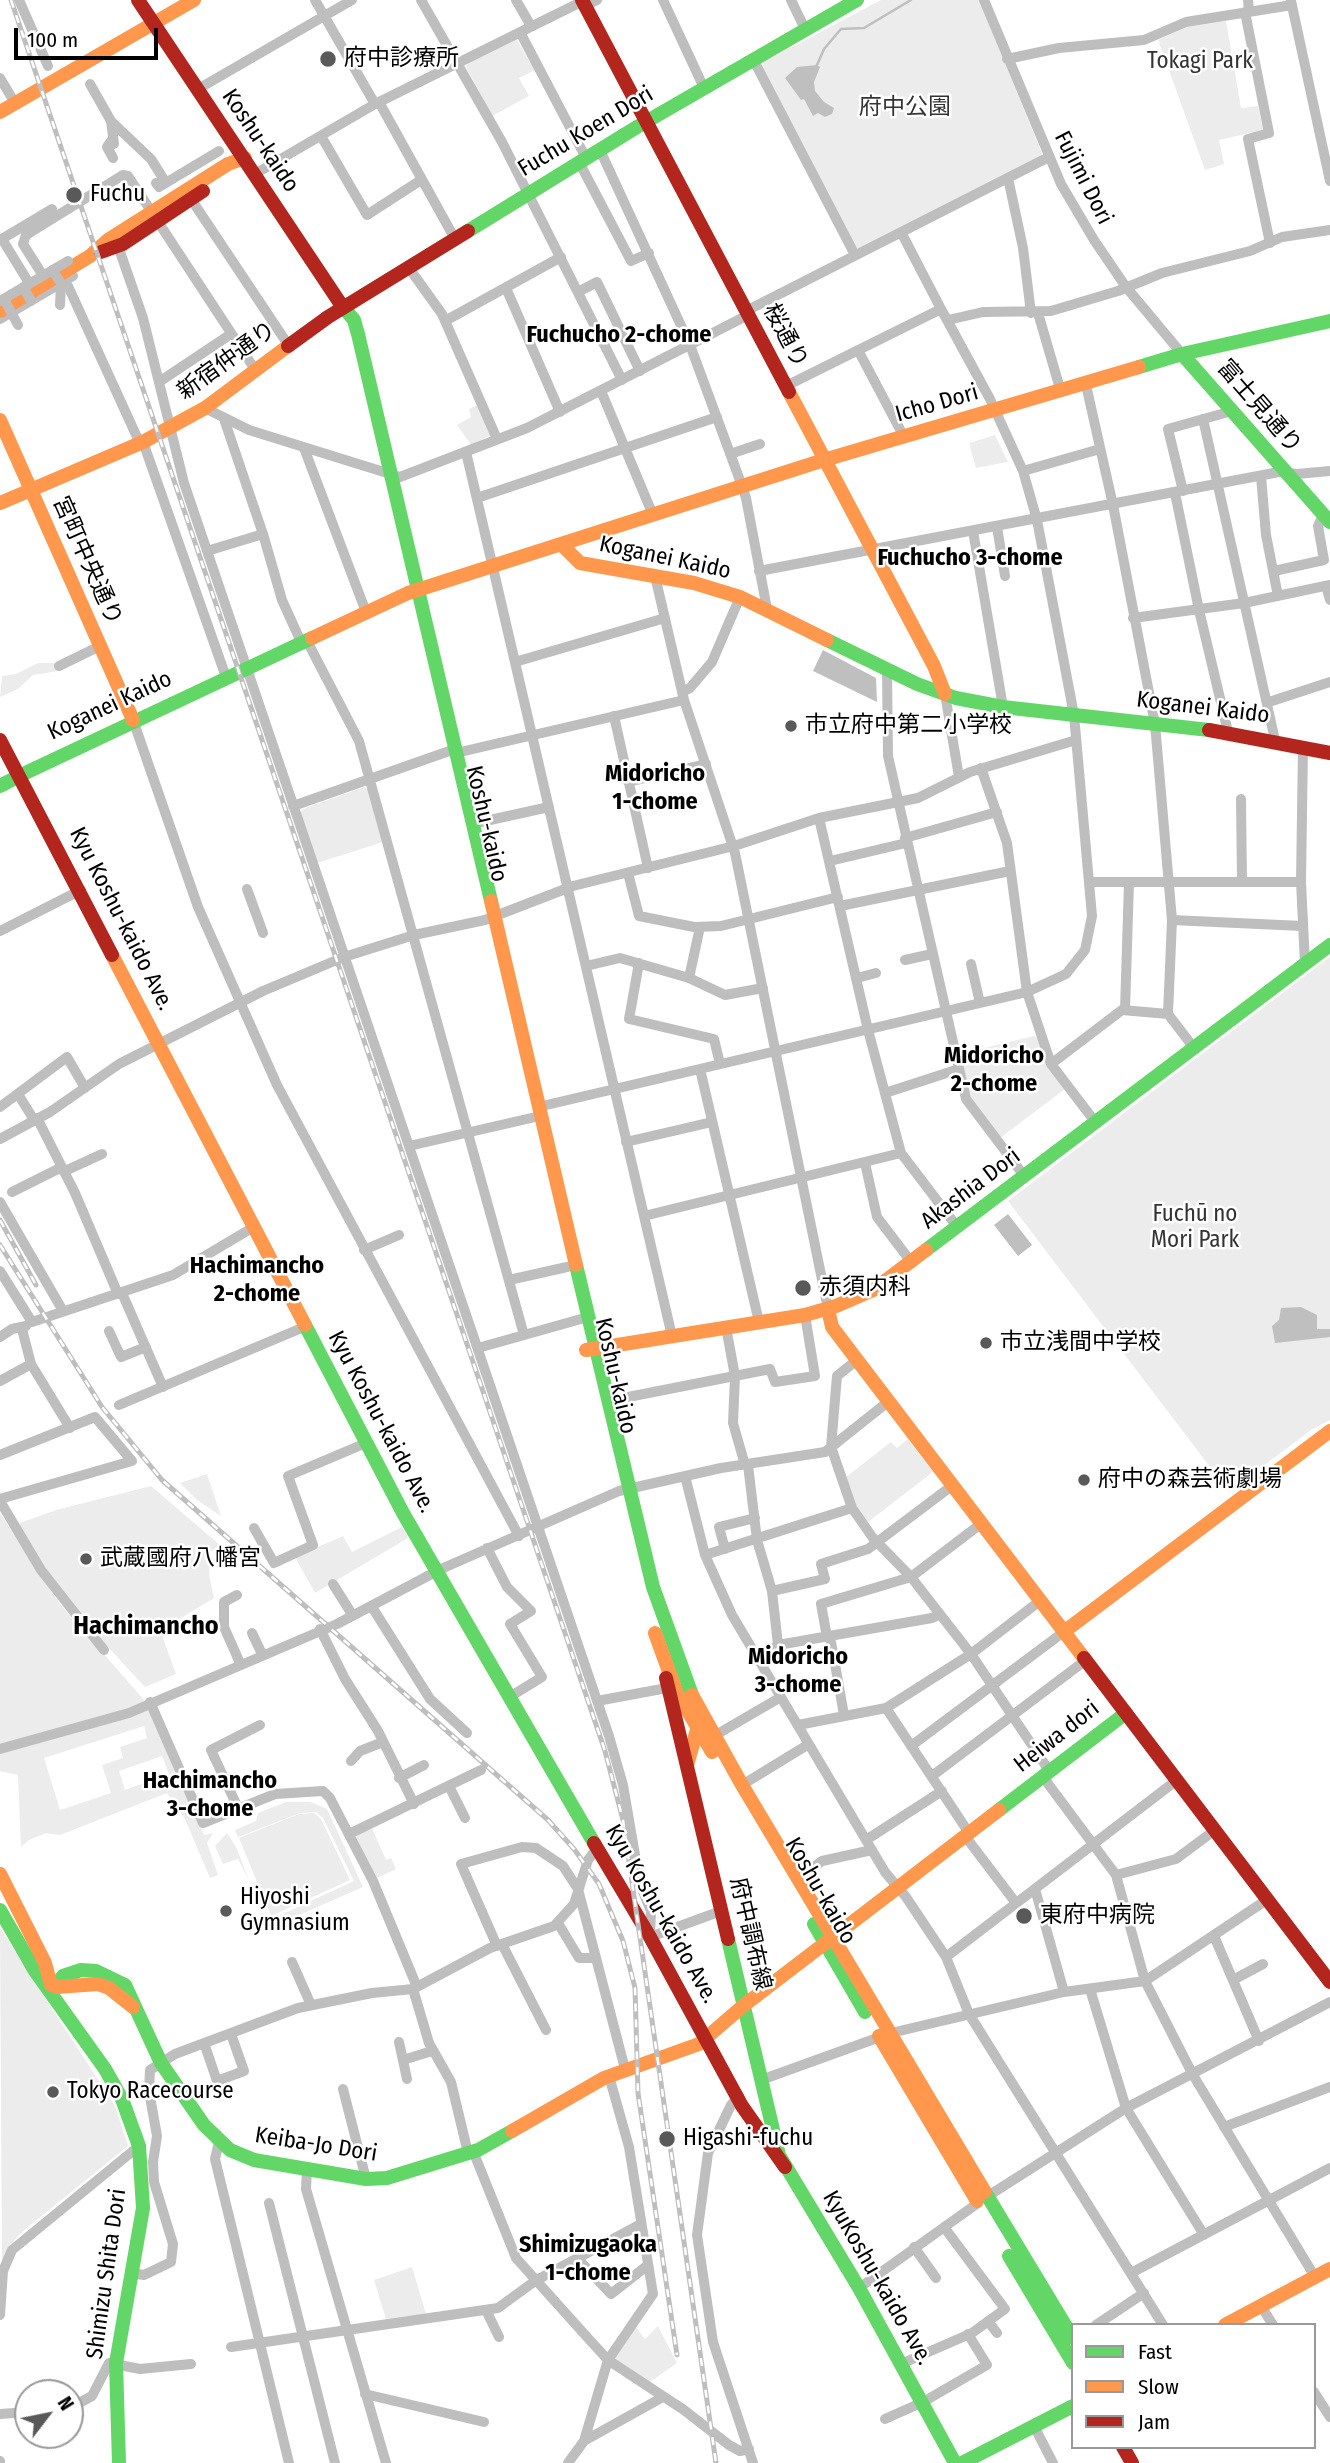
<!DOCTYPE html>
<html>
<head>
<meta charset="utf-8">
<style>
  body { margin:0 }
  #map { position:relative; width:1330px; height:2463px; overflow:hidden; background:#fff; font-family:"Fira Sans Condensed",sans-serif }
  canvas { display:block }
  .legend { position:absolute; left:1071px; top:2323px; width:245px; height:126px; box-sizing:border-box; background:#fff; border:2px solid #999; margin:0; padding:9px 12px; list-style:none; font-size:21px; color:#000 }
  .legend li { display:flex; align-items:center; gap:14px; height:35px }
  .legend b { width:35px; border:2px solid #999 }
  .north { position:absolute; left:14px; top:2379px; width:70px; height:70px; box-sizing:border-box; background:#fff; border:2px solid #999; border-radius:50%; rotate:58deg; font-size:19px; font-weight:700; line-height:28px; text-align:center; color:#000 }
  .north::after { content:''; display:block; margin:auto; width:24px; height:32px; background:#595959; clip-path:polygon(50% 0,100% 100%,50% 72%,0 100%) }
  .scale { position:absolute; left:14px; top:28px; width:144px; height:32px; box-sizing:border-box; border:4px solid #000; border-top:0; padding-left:9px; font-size:21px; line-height:24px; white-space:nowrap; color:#000; -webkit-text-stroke:5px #fff; paint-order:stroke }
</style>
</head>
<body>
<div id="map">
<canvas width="1330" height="2463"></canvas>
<ul class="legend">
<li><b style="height:9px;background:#63d668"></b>Fast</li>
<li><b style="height:9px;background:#ff974d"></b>Slow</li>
<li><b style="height:9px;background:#b3261e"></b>Jam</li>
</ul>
<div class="north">N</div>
<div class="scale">100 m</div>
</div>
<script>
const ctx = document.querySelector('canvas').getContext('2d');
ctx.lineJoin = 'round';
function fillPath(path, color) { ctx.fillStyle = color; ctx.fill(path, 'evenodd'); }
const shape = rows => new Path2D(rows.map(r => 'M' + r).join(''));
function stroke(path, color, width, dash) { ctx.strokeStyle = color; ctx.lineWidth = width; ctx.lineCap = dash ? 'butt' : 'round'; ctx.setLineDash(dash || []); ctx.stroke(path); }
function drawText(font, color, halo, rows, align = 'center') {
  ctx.font = font + ' "Fira Sans Condensed","Noto Sans JP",sans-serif'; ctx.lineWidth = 5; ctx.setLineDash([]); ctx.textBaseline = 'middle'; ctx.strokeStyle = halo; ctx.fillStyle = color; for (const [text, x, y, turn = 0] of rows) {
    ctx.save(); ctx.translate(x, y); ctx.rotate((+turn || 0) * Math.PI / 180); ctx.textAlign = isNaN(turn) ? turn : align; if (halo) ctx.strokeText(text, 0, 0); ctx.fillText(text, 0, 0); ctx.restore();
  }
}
fillPath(shape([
  [881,0,979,0,1042,153,1040,158,860,248,857,248,763,69,764,62],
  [1226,21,1241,108,1258,106,1263,130,1219,140,1224,164,1205,170,1158,40,1187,27],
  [516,39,535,70,519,78,529,96,492,116,466,67,468,63],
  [477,405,491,435,471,445,457,425,471,417,469,409],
  [995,435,1008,462,976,468,969,443],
  [38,663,54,663,58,671,33,675,18,689,0,697,2,676,16,674],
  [364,787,368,789,383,842,317,863,300,814,303,809],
  [1330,957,1330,1420,1311,1430,1229,1492,1008,1201],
  [1034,1036,1038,1038,1065,1089,1000,1138,970,1098,959,1054],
  [908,1439,933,1472,868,1522,857,1508,846,1477,891,1442,897,1448],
  [207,1474,221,1516,197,1500,180,1483],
  [151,1486,220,1545,211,1552,209,1575,214,1598,166,1627,163,1638,176,1674,145,1687,108,1647,45,1568,20,1531,20,1523,56,1510],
  [0,1513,59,1603,145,1701,126,1711,0,1747],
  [402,1527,408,1538,315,1593,295,1557,343,1536,352,1552],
  [148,1709,204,1835,213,1833,207,1843,218,1875,210,1878,185,1819,167,1793,60,1835,46,1833,29,1840,21,1847,18,1775,0,1771,0,1751],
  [144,1726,147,1738,120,1747,123,1758,102,1765,111,1793,60,1810,44,1758],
  [162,1756,169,1774,125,1790,119,1771],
  [286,1802,311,1802,327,1809,363,1887,265,1930,264,1926,272,1919,354,1881,323,1818,316,1812,300,1813,238,1837,235,1830,256,1821,258,1813],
  [314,1813,321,1819,350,1880,271,1916,239,1838,299,1814],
  [371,1826,386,1860,391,1858,396,1869,375,1879,356,1837,357,1833],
  [227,1833,236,1847,249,1880,238,1859,223,1864,215,1846],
  [0,1928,115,2106,128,2146,23,2231,9,2246,2,2262],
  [412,2267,426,2314,386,2319,374,2280],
  [635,2326,645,2339,658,2326,677,2363,647,2384,614,2358]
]), '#ececec');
fillPath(shape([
  [817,65,820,67,814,82,815,91,824,102,834,108,832,114,825,117,818,113,813,116,804,99,801,100,785,78,797,67],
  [823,650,876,678,877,702,813,671],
  [1008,1214,1032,1245,1018,1256,994,1225],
  [1301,1307,1317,1315,1317,1329,1330,1329,1330,1337,1275,1343,1272,1326,1279,1320,1281,1308]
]), '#bfbfbf');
stroke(shape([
  [817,65,824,49,841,29,864,28,911,0]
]), '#bfbfbf', 2.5);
stroke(shape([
  [19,0,48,66],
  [315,0,375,104],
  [421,0,502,142,622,380],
  [516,0,531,26],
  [663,0,704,88],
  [791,0,805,29],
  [984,0,1061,184,1094,240,1126,287,1182,354],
  [1248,0,1249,11],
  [1291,1,1330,181],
  [585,6,597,0],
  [1245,12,1269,133,1248,139,1270,243],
  [520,32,586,158],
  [753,59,855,255],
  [1007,59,1059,48,1144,40,1186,22,1292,5],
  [0,78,15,103],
  [90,84,111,121,151,159,166,183],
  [198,89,352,0],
  [379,102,455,239],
  [111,121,114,144],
  [321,136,367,215,421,180],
  [112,140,107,147,113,158],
  [600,150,690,345,738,475,746,498,767,609],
  [579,162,631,261,649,253],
  [255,174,375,104,583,1],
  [1008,178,1023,248,1031,313],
  [156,183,159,187,219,151],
  [191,199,289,346],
  [118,246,143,318,184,483,609,1736,623,1785,640,1884,651,1911,650,1937,721,1911],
  [409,268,442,314,497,439],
  [47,282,23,244,26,235,123,175,128,176,256,371],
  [29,283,2,239,52,209],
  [68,286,137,437],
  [506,288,560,412],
  [578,292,597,282,640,371],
  [746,311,1049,157],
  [1038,313,1061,392],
  [0,319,73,276],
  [948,320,983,312,1051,311,1118,291,1162,273,1250,251,1282,237,1330,230],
  [445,321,561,257],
  [858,350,904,437],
  [159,382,231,334],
  [1086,385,1113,505,1155,724,1172,920,1168,1014,1194,1048],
  [786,386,941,309,901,232],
  [601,391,653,515],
  [205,408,249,430,400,477,527,428,748,315],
  [1203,419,1275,740],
  [143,442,226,677],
  [304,448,366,612],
  [466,452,672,1336],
  [730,454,760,444],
  [1023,471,1100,449],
  [1261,476,1266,535,1278,596],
  [1183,491,1168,429,1232,411],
  [1175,493,1199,610,1228,732],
  [477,498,717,417],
  [997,527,1005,576],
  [973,531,1003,707],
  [263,534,282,600,301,642],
  [207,551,263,534,224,419],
  [759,571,1279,472,1297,474,1330,471],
  [1274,571,1324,560,1318,526,1323,515],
  [655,576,684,700,735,853,828,1309],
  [1326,586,1330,600],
  [1133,618,1244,603,1330,585],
  [306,639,359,741,524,1335],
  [515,662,665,618],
  [59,666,100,646],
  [887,670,888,756,966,1099,1025,1177],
  [682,692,690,688,712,662,740,597],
  [945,694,959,777],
  [1269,702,1330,682],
  [614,716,648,868],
  [133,720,198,907,277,1085,519,1536],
  [1303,746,1301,882,1305,964],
  [456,753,684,700],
  [981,768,1007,843,1027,992,1051,1064,1096,1123],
  [628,782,706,764],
  [1241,799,1242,882],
  [293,806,455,749],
  [819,818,868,1030,901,1153,958,1228],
  [472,824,549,807],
  [905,838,997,812],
  [830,861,906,843],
  [628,873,639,916,694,927,721,926,838,897],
  [1090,882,1301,882],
  [247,889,263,933],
  [840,906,1010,871],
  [1172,920,1302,926],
  [0,931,81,890],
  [905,960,932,954],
  [639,963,629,1019,714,1039,720,1064],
  [971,964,980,1003],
  [586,966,620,958,689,978,725,995,763,988],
  [689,978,700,927],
  [857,978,876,973],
  [1125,1010,1129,882],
  [1051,1064,1122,1010,1168,1014],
  [700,1069,759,1322],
  [885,1093,959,1069],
  [18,1094,34,1120],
  [0,1107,67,1057,85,1088],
  [538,1107,1027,992,1066,974,1085,950,1092,916,1074,715,1037,520,1023,471,990,399,941,309],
  [37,1118,75,1193,118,1294],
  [0,1139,50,1112,119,1064,263,991,344,957,414,935,485,920,573,886,734,846,819,818,918,798,970,772,1076,740],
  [626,1142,712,1122],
  [409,1146,540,1116],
  [865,1163,877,1217,912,1263],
  [65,1171,102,1154],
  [12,1192,62,1167],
  [0,1202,63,1311],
  [644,1216,901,1153],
  [364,1250,399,1235],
  [0,1271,32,1322,173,1275,252,1228],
  [509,1280,567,1267],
  [122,1293,163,1387],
  [726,1327,735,1376,733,1423,745,1465],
  [22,1329,31,1364,70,1428],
  [109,1331,121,1357,146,1347],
  [0,1337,12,1329,26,1326],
  [478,1348,588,1317],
  [857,1360,837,1376,831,1447,852,1508,873,1538,911,1577,971,1654,1050,1772],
  [0,1381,31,1364],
  [608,1401,770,1369,775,1382,815,1376,805,1315],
  [119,1405,304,1327],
  [0,1455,95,1417,132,1461,0,1499],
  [748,1465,757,1540,772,1591,778,1645],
  [685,1476,705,1555,732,1615,885,1872,906,1897,946,1957,969,2014,1163,2325],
  [0,1501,41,1570,104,1650],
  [254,1528,274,1563,313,1545,288,1476,366,1443],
  [487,1548,507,1587,531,1611,510,1624,542,1677,508,1698],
  [725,1549,719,1527,755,1518],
  [705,1555,852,1508],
  [333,1584,353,1616],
  [772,1591,825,1579,821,1564,868,1549,953,1485],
  [237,1595,224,1602,224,1627,240,1663],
  [372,1607,430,1699,467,1733],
  [320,1629,345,1679,378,1731,414,1804],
  [252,1633,262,1654],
  [830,1636,844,1715],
  [827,1637,821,1604,911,1577,982,1523],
  [758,1659,778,1645,932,1618,940,1614],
  [597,1701,667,1688],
  [150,1702,203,1823,275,1794,323,1791,330,1798,373,1881,417,1987],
  [886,1708,969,1833],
  [798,1725,886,1708,971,1654,1041,1600],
  [714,1736,781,1697],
  [911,1746,1065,1631],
  [0,1749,129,1713,337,1624,441,1569,619,1491,721,1468,825,1452,889,1401],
  [351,1761,360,1751,383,1742],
  [932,1776,1086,1660],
  [1043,1777,1116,1875,1145,1981,1193,2075,1315,2277],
  [399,1778,424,1765],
  [742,1785,809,1744],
  [449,1786,465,1818],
  [238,1808,211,1750,260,1725],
  [349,1834,481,1770],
  [965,1836,1016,1903],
  [866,1840,942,1791],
  [1116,1875,1176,1859,1215,1830],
  [798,1879,822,1861,872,1850],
  [1035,1889,1064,1992],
  [558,1923,579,1958,596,1958],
  [1214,1936,1259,2041],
  [497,1946,461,1864,522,1847,536,1848,563,1866,578,1889,625,2069],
  [503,1946,546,2030],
  [946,1957,1177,1780],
  [292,1962,311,2005],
  [1233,1980,1263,1964],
  [413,1989,429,2043,451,2082,468,2153],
  [1090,1989,1126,2108,1204,2235],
  [399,2042,407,2079],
  [204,2043,217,2081,244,2071,231,2034],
  [403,2060,432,2051],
  [761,2080,891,2033,1064,1992,1145,1981,1268,1899],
  [343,2089,366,2179],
  [739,2096,731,2105,708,2153,697,2235,713,2342,753,2463],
  [1224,2127,1330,2087],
  [219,2142,215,2159,289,2463],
  [473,2151,516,2258,587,2337,608,2360,684,2410,729,2445,740,2451,749,2449],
  [307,2169,306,2189,386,2463],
  [988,2196,1126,2108,1330,2002],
  [269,2203,335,2463],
  [914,2247,936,2278],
  [577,2258,611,2294,648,2265],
  [131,2273,144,2275,171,2262,173,2244,154,2182,153,2162,157,2136,149,2091,150,2070,175,2054,298,2008,372,1993,413,1989,490,1948,554,1926,574,1904,588,1860,597,1848],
  [1131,2273,1330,2168],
  [859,2288,978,2203],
  [1261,2306,1273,2325],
  [486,2310,499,2337],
  [0,2315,3,2271,12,2250,139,2146],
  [988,2321,997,2333],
  [1096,2325,1144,2293],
  [231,2347,498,2308,535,2281,641,2224],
  [901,2364,972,2333,1005,2309,944,2227],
  [1314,2392,1330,2417],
  [365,2394,484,2422],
  [70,2408,92,2396,109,2363,140,2369,191,2364],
  [0,2414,28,2412],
  [885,2419,923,2402,987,2365,968,2334],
  [1034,2426,1053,2463],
  [584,2441,663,2397],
  [0,2461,0,2463],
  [568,2463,584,2441,608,2360,653,2294,629,2147,609,2076]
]), '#bebebe', 10);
stroke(shape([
  [468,231,637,127,857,0],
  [340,303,354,320,358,334,491,901],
  [1182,354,1330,522],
  [1139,367,1182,354,1330,321],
  [827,640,917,684,956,698,1003,707,1209,730],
  [21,775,312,638],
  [0,786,21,775],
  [926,1250,1330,945],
  [576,1265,653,1587,692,1695],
  [305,1325,403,1513,594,1843],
  [999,1810,1126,1713],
  [0,1910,35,1971,105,2069,122,2099,139,2146,143,2208,116,2363,119,2463],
  [814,1924,865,2012],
  [728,1939,779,2155,859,2288,955,2463],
  [52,1990,63,1976,81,1970,96,1971,125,1985,161,2063,204,2125,230,2150,254,2160,366,2179,387,2178,478,2150,512,2131],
  [985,2192,1073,2338],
  [1009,2256,1073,2363],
  [962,2463,1073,2406]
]), '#63d668', 14);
stroke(shape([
  [0,112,194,0],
  [0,311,90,256,108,240,228,164,245,158],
  [789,392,934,666,945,694],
  [0,420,133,720],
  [0,503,143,442,205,408,288,346],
  [561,544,824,460,1139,367],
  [312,638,408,593,561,544,580,563,694,583,740,597,827,640],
  [491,901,576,1265],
  [112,955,305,1325],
  [828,1309,832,1327,1084,1658],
  [586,1350,805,1315,836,1306,873,1290,926,1250],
  [1065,1631,1330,1431],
  [655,1633,676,1691,712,1752],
  [692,1695,742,1785,985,2192],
  [687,1765,699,1723],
  [0,1874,45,1963,51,1985],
  [56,1987,98,1984,109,1988,133,2007],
  [879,2036,977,2201],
  [512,2131,604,2078,699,2044,743,2006,999,1810],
  [1225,2325,1330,2269]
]), '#ff974d', 14);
stroke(shape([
  [138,0,340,303],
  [582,0,789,392],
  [101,252,123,244,203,191],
  [288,346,328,317,468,231],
  [1209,730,1330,753],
  [0,740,112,955],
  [1084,1658,1330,1982],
  [666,1678,728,1939],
  [594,1843,650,1937,742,2106,785,2167],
  [1123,2447,1132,2463]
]), '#b3261e', 14);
const rail = shape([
  [11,0,605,1751,623,1820,716,2463],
  [0,1220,36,1285],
  [0,1245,102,1407,162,1480,548,1820,574,1849,599,1884,623,1941,635,1988,638,2093,677,2355]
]);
stroke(rail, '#bebebe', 5);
stroke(rail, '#fff', 2.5, [8]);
stroke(shape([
  [52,270,61,283,60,305],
  [23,287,31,301],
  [4,299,18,325],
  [0,301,68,261]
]), '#bebebe', 10);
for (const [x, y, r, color] of [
  [328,59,9,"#595959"],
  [74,195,9,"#595959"],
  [791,726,7,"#595959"],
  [803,1288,9,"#595959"],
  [986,1343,7,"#595959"],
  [1084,1480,7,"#595959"],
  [86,1559,7,"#595959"],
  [226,1911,7,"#595959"],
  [1024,1916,9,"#595959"],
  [53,2092,7,"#595959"],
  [667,2139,9,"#595959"]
]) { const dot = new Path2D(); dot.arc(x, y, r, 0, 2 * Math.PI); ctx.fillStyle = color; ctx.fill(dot); stroke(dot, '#fff', 2.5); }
drawText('23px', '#000', '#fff', [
  ["府中診療所",344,59],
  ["Fuchu",90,195],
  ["市立府中第二小学校",805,726],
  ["赤須内科",819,1288],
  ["市立浅間中学校",1000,1343],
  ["府中の森芸術劇場",1098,1480],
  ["武蔵國府八幡宮",100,1559],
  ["Hiyoshi",240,1898],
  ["Gymnasium",240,1924],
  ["東府中病院",1040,1916],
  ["Tokyo Racecourse",67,2092],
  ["Higashi-fuchu",683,2139]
], 'left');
drawText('23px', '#333', '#fff', [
  ["Tokagi Park",1200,62],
  ["府中公園",905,108],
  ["Fuchū no",1195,1215],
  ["Mori Park",1195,1241]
]);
drawText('23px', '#000', '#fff', [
  ["Fuchu Koen Dori",586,132,-31],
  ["Koshu-kaido",260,141,56],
  ["Fujimi Dori",1083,178,63],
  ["桜通り",785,336,62],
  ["新宿仲通り",227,361,-36],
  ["Icho Dori",937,404,-16],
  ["富士見通り",1259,407,49],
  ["Koganei Kaido",665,558,12],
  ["宮町中央通り",87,561,66],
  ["Koganei Kaido",110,706,-25],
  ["Koganei Kaido",1203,708,7],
  ["Koshu-kaido",486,824,77],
  ["Kyu Koshu-kaido Ave.",121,919,63],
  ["Akashia Dori",971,1189,-37],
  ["Koshu-kaido",615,1376,77],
  ["Kyu Koshu-kaido Ave.",381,1422,62],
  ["Heiwa dori",1057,1737,-38],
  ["Koshu-kaido",820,1891,60],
  ["Kyu Koshu-kaido Ave.",661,1914,60],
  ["府中調布線",750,1934,77],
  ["Keiba-Jo Dori",316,2145,9],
  ["Shimizu Shita Dori",107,2274,-82],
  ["KyuKoshu-kaido Ave.",877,2278,60]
]);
drawText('bold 24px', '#000', '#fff', [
  ["Fuchucho 2-chome",619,335],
  ["Fuchucho 3-chome",970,558],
  ["Midoricho",655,774],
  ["1-chome",655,802],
  ["Midoricho",994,1056],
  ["2-chome",994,1084],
  ["Hachimancho",257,1266],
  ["2-chome",257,1294],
  ["Midoricho",798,1657],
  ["3-chome",798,1685],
  ["Hachimancho",210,1781],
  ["3-chome",210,1809],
  ["Shimizugaoka",588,2245],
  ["1-chome",588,2273]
]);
drawText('bold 26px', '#000', '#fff', [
  ["Hachimancho",146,1627]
]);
</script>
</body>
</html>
